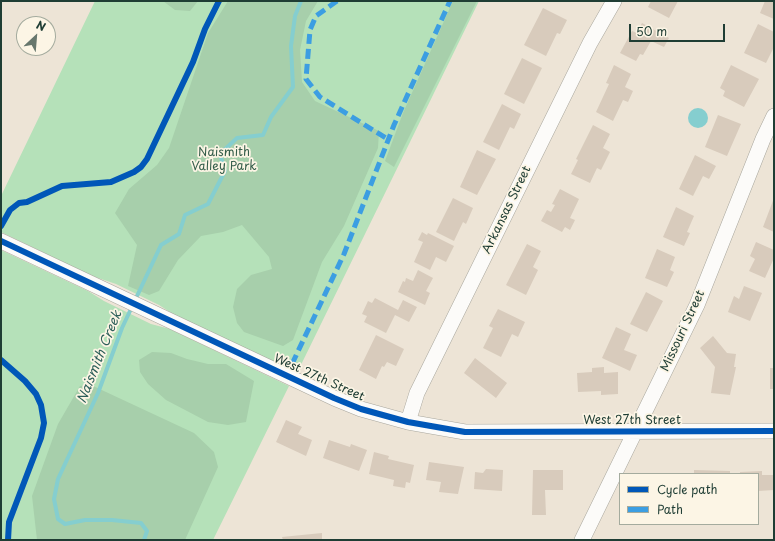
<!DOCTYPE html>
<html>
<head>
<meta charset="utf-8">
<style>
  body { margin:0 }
  #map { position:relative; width:775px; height:541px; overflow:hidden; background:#ede4d6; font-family:"Playpen Sans",sans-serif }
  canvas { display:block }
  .frame { position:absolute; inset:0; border:2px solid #1f3d34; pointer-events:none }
  .legend { position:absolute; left:619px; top:473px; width:140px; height:52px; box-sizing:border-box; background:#fcf5e5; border:1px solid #a4ab9e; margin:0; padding:5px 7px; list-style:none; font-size:12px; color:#1f3d34 }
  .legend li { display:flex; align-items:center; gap:8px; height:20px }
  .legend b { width:20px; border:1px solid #a4ab9e }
  .north { position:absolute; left:16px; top:16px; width:40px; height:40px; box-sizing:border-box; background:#fcf5e5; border:1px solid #a4ab9e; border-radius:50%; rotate:26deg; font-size:11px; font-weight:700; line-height:16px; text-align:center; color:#1f3d34 }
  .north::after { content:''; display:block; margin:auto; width:14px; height:18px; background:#67776d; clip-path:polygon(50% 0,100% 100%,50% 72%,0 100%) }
  .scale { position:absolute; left:629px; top:24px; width:96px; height:18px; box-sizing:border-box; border:2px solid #1f3d34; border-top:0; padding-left:5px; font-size:12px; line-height:14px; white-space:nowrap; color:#1f3d34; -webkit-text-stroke:3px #fcf5e5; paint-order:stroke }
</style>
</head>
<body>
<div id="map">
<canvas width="775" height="541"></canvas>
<div class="frame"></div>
<ul class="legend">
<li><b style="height:5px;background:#0057b8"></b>Cycle path</li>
<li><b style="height:5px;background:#3c9ee2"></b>Path</li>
</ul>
<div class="north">N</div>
<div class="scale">50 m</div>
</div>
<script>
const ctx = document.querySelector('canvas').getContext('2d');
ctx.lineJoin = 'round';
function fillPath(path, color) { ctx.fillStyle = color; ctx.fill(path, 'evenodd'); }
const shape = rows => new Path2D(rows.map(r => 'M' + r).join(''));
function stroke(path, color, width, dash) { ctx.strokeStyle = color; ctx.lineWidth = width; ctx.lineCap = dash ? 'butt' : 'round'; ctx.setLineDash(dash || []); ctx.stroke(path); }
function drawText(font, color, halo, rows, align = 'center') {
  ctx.font = font + ' "Playpen Sans",sans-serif'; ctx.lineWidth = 3.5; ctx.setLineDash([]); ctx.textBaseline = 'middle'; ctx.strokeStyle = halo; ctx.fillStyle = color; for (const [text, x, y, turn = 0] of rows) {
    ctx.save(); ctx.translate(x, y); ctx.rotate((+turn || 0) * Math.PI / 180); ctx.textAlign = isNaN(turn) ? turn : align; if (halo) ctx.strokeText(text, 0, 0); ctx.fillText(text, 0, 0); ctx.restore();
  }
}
fillPath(shape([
  [95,1,479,1,297,373,176,316,159,305,116,284,92,276,1,232,1,196],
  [1,250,88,291,104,301,151,324,170,329,289,386,213,540,1,540]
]), '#b5e1b9');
fillPath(shape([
  [163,1,198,1,190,11,175,10],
  [228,1,318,1,306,21,300,50,302,82,315,101,379,131,378,148,344,226,322,262,293,340,283,346,244,332,237,323,233,307,237,289,251,275,272,269,269,257,242,225,223,232,201,236,178,260,159,291,149,295,128,286,137,245,115,213,129,189,157,165,169,148,208,33],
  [453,1,477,1,394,167,385,161,403,113],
  [152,352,171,353,187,359,208,364,226,364,254,381,246,422,228,425,208,422,166,400,148,384,140,372,139,360],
  [91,385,194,433,214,452,218,467,185,540,37,540,32,496,58,424,80,386]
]), '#a7cfab');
fillPath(shape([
  '688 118a10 10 0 1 1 20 0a10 10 0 1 1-20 0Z'
]), '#85cecf');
stroke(shape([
  [144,540,147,531,141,523,112,520,85,520,65,524,58,519,54,499,58,479,98,393,122,328,161,245,179,234,185,215,208,204,225,171,220,154,237,138,263,135,271,117,293,87,291,46,295,16,301,1]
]), '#85cecf', 4);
fillPath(shape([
  [651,1,678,1,669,18,648,7],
  [765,1,774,1,774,19,760,13],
  [543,8,567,20,560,34,557,33,546,56,524,45],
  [642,23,669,38,664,47,651,41,643,55,640,54,636,61,620,53,632,31,637,33],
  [758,24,774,32,774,47,766,63,744,53],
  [522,58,542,68,524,104,504,94],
  [614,65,631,74,625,87,633,91,628,102,623,100,613,121,596,112,609,84,606,83],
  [731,65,759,79,744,107,723,96,725,91,720,88],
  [502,104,521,114,514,129,510,127,499,150,483,142],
  [718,115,741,124,727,156,705,147],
  [593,125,610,134,603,148,610,152,601,170,597,168,590,183,571,174,578,160,576,159],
  [477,150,496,159,477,195,460,187],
  [695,155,716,166,709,179,703,176,693,196,679,189],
  [560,189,579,199,570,218,575,220,570,230,565,227,562,232,541,221,547,210,551,212,555,205,552,204],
  [453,198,473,208,466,224,463,222,454,241,436,232],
  [774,198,774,232,763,227],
  [676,207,694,216,687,232,690,233,684,246,663,237],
  [422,232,427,235,428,233,454,246,446,262,436,257,430,270,414,262,423,242,418,240],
  [756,242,774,250,774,258,765,278,749,271,755,259,750,256],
  [527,244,541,251,533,267,538,270,526,295,506,285],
  [657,249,675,257,670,270,674,272,667,287,645,278],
  [418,270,433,278,426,291,430,293,425,305,398,292,403,281,405,282,406,278,413,281],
  [744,286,762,293,750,321,728,312,734,296,739,299],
  [646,292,663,301,647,332,630,324],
  [375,298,398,310,403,300,417,307,409,322,395,315,386,333,364,322,367,316,362,314,368,301,372,303],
  [498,309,525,322,518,337,512,334,501,357,483,348,493,328,489,326],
  [616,327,631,334,624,350,637,355,630,371,602,358],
  [376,335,404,349,396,366,387,362,384,367,382,366,376,379,359,370],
  [713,336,727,353,736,354,734,367,736,367,730,395,711,393,715,367,700,348],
  [475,358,507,383,496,398,464,373],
  [604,367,604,373,618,372,618,394,601,395,601,391,578,392,577,373,592,372,592,368],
  [770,368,774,368,774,389,770,389],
  [286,420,302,427,298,434,312,440,306,456,276,442],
  [329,440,350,447,351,444,367,450,359,471,323,458],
  [374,452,389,456,388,459,414,465,410,483,406,482,405,488,393,486,394,480,369,474],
  [429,462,464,467,458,494,439,492,441,482,426,480],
  [486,469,503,470,502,491,474,489,475,472,483,473],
  [533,470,563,470,563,490,545,490,546,515,532,515],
  [694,470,730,471,730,474,694,474],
  [762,471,762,475,774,475,774,490,758,491,758,474,740,474,740,472],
  [322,533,322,540,283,540,282,537]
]), '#d8cbbc');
const minor = shape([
  [1,241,334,398,361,409,408,422,465,432,774,431],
  [408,422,417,393,590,43,614,1],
  [582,540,697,305,763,139,774,116]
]);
stroke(minor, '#a8a69d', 16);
stroke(minor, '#fcfbf9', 15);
stroke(shape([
  [337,1,316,16,310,30,306,79,320,97,389,140],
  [292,364,344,254,394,125,450,1]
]), '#3c9ee2', 5, [10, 5]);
stroke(shape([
  [1,226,10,210,19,203,27,202,62,186,111,182,134,172,141,167,147,159,193,62,205,29,219,1],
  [1,241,334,398,361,409,408,422,465,432,774,431],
  [1,360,25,381,36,394,41,405,44,423,41,438,9,522,8,540]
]), '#0057b8', 6);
drawText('12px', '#345d4a', '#fcf5e5', [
  ["Naismith",224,153],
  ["Valley Park",224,167]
]);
drawText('12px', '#1f3d34', '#fcf5e5', [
  ["Arkansas Street",507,210,-64],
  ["Missouri Street",683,331,-65],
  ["West 27th Street",319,378,24],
  ["West 27th Street",632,421]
]);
drawText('italic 13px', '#2d5f5a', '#fcf5e5', [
  ["Naismith Creek",100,357,-68]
]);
</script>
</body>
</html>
